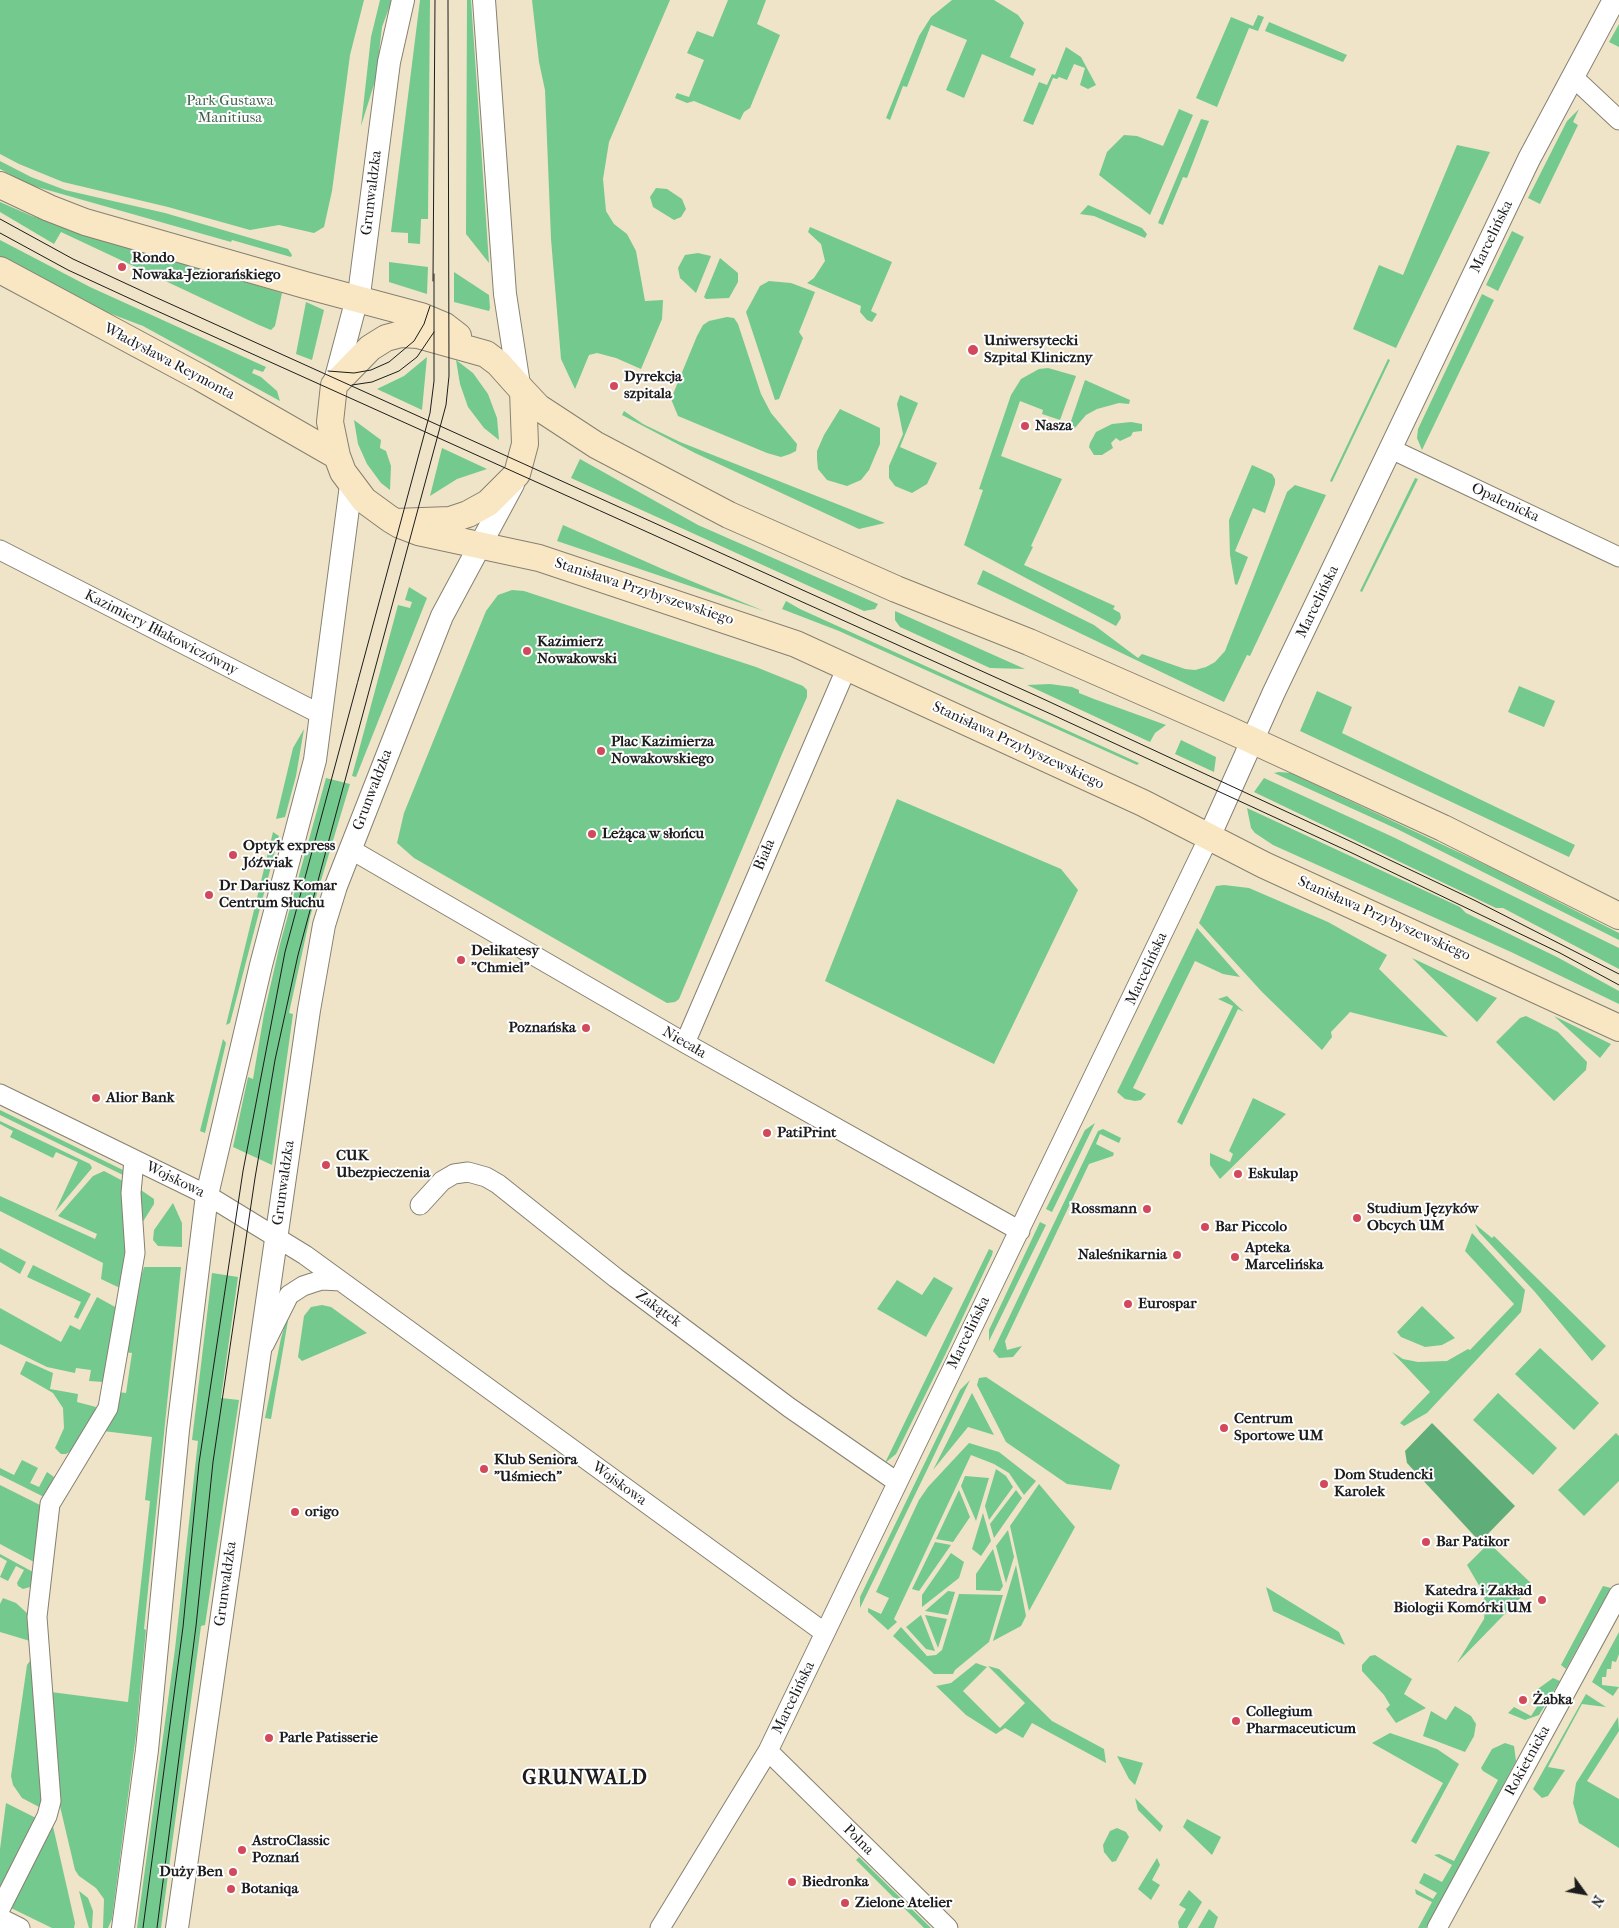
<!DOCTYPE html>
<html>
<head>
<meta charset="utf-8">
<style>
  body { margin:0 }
  #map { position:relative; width:1619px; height:1928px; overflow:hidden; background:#efe4c7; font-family:"IM FELL French Canon",serif }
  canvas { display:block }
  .north { position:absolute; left:1559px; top:1868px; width:50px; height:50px; -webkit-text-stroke:4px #fff; paint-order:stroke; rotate:122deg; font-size:14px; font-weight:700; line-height:20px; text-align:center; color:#1c1c1c }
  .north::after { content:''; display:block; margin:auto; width:18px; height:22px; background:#1c1c1c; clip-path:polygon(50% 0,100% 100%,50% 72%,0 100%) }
</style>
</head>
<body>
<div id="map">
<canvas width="1619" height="1928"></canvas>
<div class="north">N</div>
</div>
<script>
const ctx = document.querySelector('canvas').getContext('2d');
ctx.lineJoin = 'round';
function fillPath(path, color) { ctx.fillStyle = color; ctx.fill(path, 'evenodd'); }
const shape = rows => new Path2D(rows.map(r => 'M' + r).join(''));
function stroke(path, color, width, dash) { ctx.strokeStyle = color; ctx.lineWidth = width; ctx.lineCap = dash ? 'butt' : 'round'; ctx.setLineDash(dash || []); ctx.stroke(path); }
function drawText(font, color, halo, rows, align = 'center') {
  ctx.font = font + ' "IM FELL French Canon",serif'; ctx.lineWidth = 4; ctx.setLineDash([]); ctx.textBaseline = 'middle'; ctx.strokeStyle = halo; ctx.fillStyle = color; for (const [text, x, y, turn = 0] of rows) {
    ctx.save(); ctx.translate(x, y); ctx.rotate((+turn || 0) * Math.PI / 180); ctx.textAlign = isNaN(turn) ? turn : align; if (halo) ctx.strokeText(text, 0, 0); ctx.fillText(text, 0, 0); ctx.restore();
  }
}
fillPath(shape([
  [0,0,364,0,350,55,332,191,324,227,314,233,279,225,250,230,168,207,63,182,19,164,0,154],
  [380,0,392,0,382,27,376,78,361,126,371,37],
  [420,0,430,0,428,219,421,219,420,244,408,243,408,233,391,232],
  [467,0,471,0,489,263,466,234],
  [532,0,670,0,609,142,603,179,606,211,614,224,627,234,636,251,645,301,663,300,662,319,641,369,616,358,597,353,589,355,575,389,561,359,551,239,545,90,539,62],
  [728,0,766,0,757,24,780,35,750,108,744,112,740,120,694,101,687,103,675,98,677,93,689,97,704,60,687,53,697,31,713,37],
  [952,0,994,0,1018,15,1024,23,1010,57,1036,69,1033,76,982,54,964,98,946,90,967,40,931,25,907,87,903,86,890,120,886,118,919,36,931,17],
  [1258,15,1264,17,1258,31,1249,28,1217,107,1196,98,1231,17,1253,26],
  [1269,22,1347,55,1343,62,1265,31],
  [1619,24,1619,47,1609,42],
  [1066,47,1081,57,1096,85,1088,89,1080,85,1085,68,1074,64,1067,80,1059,77,1057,79,1053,78,1033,125,1023,121,1039,82,1047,85,1052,74,1055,75],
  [1179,109,1193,115,1150,215,1099,175,1107,152,1124,135,1137,136,1163,146],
  [1579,109,1573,122,1578,125,1540,204,1528,198,1567,121],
  [1201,119,1209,121,1187,178,1183,177,1163,225,1158,223],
  [1457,145,1490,152,1396,348,1353,329,1379,265,1403,275],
  [0,161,31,177,65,190,165,213,288,249,292,255,291,257,232,240,231,242,30,185,0,169],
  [656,188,667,189,682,199,686,209,681,217,674,220,653,207,650,197],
  [0,202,32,216,97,237,282,293,275,326,271,330,259,325,61,232,54,244,0,212],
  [1088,205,1142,228,1147,234,1145,238,1094,216,1080,214],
  [810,227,892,262,871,311,877,314,872,322,867,320,860,312,861,306,807,283,814,278,825,261,821,244,808,232],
  [1512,231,1524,237,1498,291,1486,285],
  [0,240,90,287,266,367,263,372,254,369,252,373,261,377,277,391,280,401,143,326,93,307,0,256],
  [698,253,711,256,696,293,680,278,678,268,685,255],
  [720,258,738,273,738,282,729,298,706,299,704,297],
  [389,262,428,267,427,294,389,282],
  [454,272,489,295,490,308,489,311,454,302],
  [769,281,791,283,815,292,799,332,803,338,779,399,775,400,746,312,760,286],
  [1482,294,1494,300,1422,450,1417,438,1418,429],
  [306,302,324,310,312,360,296,354],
  [727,317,734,318,738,324,761,394,771,413,797,444,796,451,790,454,781,457,767,453,678,416,671,399,697,336,703,325,709,321],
  [427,357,422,410,377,389,404,376],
  [1388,359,1390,360,1332,482,1330,481],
  [456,360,473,373,488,394,497,418,499,440,484,428,468,407,460,384],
  [1048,368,1076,376,1060,420,1042,414,1043,410,1020,401,1001,456,1062,479,1031,546,1033,547,1024,565,1115,606,1113,609,1120,613,1121,618,1116,626,964,545,983,490,979,489,1011,395,1021,379,1039,369],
  [1085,380,1130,400,1129,404,1119,403,1097,409,1086,415,1074,429,1069,427],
  [900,395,918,403,900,447,937,463,927,484,912,493,895,486,889,478,889,466,903,434,897,404],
  [840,409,880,428,880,444,869,470,861,480,847,486,827,480,818,469,817,459,817,451,824,435],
  [624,411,643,424,680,442,885,523,859,529,695,453,622,415],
  [354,420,381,440,380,448,386,451,391,466,390,490,381,483,367,464,358,444],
  [1131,422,1142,424,1142,431,1133,432,1131,436,1120,441,1116,438,1111,443,1113,448,1102,455,1094,455,1089,447,1090,443,1096,432,1112,424],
  [442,448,487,469,457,479,430,496],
  [580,459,698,525,878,604,875,609,864,611,571,478],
  [1252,465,1272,474,1275,479,1275,484,1265,513,1253,508,1235,551,1248,557,1237,585,1235,584,1230,555,1229,520],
  [1415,478,1418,479,1362,592,1360,591],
  [1295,485,1326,495,1250,656,1247,655,1224,702,977,584,983,570,1094,625,1138,658,1142,654,1185,669,1195,670,1206,667,1215,662,1225,651,1287,492],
  [563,525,667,571,764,611,557,541],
  [409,587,427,598,356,777,352,776,398,605,410,608,412,602,405,600],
  [512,590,524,591,756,667,803,686,807,690,807,697,782,754,679,999,675,1002,667,1003,414,858,397,843,404,813,486,611,498,595],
  [786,601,800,609,1139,763,1137,765,839,631,782,609],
  [895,611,1025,669,990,668,900,627,895,620],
  [1050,684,1072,687,1079,690,1079,693,1094,699,1166,725,1155,733,1150,742,1027,685],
  [1519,686,1555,701,1544,727,1508,712],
  [1317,691,1352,707,1342,733,1575,845,1569,857,1300,731],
  [304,729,296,776,285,817,276,819,293,748],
  [1181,740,1216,757,1214,772,1175,754],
  [1279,772,1291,773,1492,868,1619,933,1619,940,1397,829,1274,773],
  [326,778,350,784,310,917,289,1013,293,1014,272,1165,233,1147,248,1077,253,1079,264,1014,280,944],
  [1264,778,1393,837,1619,948,1619,969,1503,908,1496,908,1254,792],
  [897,799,1061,869,1078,890,994,1064,825,981],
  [1247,808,1460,907,1466,913,1557,957,1619,991,1619,1004,1511,952,1273,845,1255,833,1251,828],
  [273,832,279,836,230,1023,226,1025],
  [1224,885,1249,888,1328,922,1387,955,1379,969,1448,1037,1350,1012,1331,1032,1332,1037,1322,1050,1263,993,1199,923,1216,886],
  [1197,928,1240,977,1223,974,1195,961,1133,1088,1146,1094,1141,1100,1135,1101,1125,1099,1117,1092],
  [1412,958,1497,998,1477,1022],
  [1227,996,1244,1012,1238,1009,1182,1125,1177,1122,1233,1006,1218,999],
  [1526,1016,1558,1032,1587,1062,1586,1070,1554,1101,1496,1042,1520,1018],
  [1554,1016,1611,1044,1600,1058],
  [223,1039,226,1043,205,1133,200,1131],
  [1253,1098,1286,1114,1220,1179,1210,1165,1210,1153,1230,1162,1233,1154,1229,1151],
  [0,1110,123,1170,123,1175,0,1115],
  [0,1121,90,1164,92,1168,55,1212,78,1162,56,1152,53,1158,10,1137,13,1131,0,1124],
  [1095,1123,1052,1212,1046,1209,1085,1130],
  [1103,1129,1121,1138,1119,1143,1100,1134,1096,1144,1114,1153,1113,1156,1089,1164,1005,1341,1007,1350,1022,1346,1013,1357,999,1358,993,1351,1098,1131],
  [104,1171,123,1181,127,1244,122,1289,101,1279,103,1263,0,1211,0,1196,95,1239,97,1234,58,1216,93,1176],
  [138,1188,154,1199,154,1204,139,1228],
  [173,1203,182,1223,182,1247,158,1246,153,1240,154,1230],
  [1040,1222,1046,1225,989,1341,989,1330],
  [1475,1224,1492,1238,1494,1236,1606,1346,1592,1361,1535,1292,1479,1232],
  [1472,1233,1525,1290,1521,1312,1427,1413,1404,1426,1400,1423,1430,1392,1392,1352,1403,1359,1418,1362,1447,1361,1468,1349,1470,1350,1514,1304,1465,1251],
  [0,1248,26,1262,20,1274,0,1262],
  [989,1249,993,1251,992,1255,945,1355,896,1454,885,1463],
  [33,1265,91,1294,78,1319,74,1317,81,1302,27,1277],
  [144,1267,181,1267,144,1629,146,1630,136,1735,112,1919,108,1928,103,1928,104,1899,96,1888,79,1876,75,1870,59,1802,51,1692,128,1702,150,1501,145,1500,152,1437,103,1431,118,1392,126,1393,132,1353,124,1352,132,1305],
  [212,1273,238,1277,221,1398,239,1400,205,1625,201,1626,161,1928,137,1928,175,1649,198,1441,192,1440],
  [934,1277,953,1288,926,1337,877,1309,897,1280,922,1295],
  [97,1297,117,1308,103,1382,89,1381,91,1370,76,1368,75,1373,47,1367,0,1344,0,1308,61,1342,70,1325,80,1330],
  [322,1305,331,1307,367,1333,302,1361,298,1357,304,1316,311,1307],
  [1422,1306,1455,1338,1442,1345,1425,1347,1401,1337,1397,1332],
  [290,1309,271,1419,265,1418,281,1338],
  [1540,1348,1599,1403,1574,1430,1515,1374],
  [26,1361,53,1373,50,1389,78,1394,77,1402,96,1407,93,1418,71,1451,66,1454,61,1454,55,1448,64,1428,63,1408,53,1393,20,1374],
  [986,1377,1120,1465,1111,1490,1067,1484,1006,1442,977,1385,979,1378],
  [970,1380,927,1470,860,1608,860,1597,960,1390],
  [972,1393,994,1435,968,1427,933,1470],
  [1498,1393,1557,1448,1533,1475,1473,1420],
  [1616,1433,1619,1436,1619,1481,1584,1516,1558,1490],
  [969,1443,999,1452,1036,1481,1024,1495,1009,1473,994,1464,971,1455,894,1619,897,1622,888,1630,868,1612,868,1608,881,1614,889,1598,876,1592,919,1500,928,1487],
  [22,1460,38,1468,30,1483,39,1487,47,1472,54,1477,44,1497,0,1475,0,1468,14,1475],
  [996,1469,1006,1476,1013,1487,989,1520,985,1506],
  [965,1476,989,1478,976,1521,961,1486],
  [1039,1484,1075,1527,1029,1611,1010,1526],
  [0,1485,42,1506,34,1562,0,1544],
  [959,1490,970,1517,953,1542,936,1539],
  [1016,1490,1022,1498,994,1538,990,1524],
  [983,1513,991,1541,981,1556,972,1549],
  [1008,1530,1014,1557,1006,1583,996,1546],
  [935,1542,951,1545,919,1591,912,1589],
  [1489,1543,1533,1585,1457,1663,1484,1619,1485,1609,1484,1594,1467,1565],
  [993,1549,1003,1586,1000,1591,976,1590,976,1574],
  [951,1553,964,1562,959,1578,922,1607,922,1595],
  [0,1554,33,1572,30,1587,23,1589,18,1586,17,1583,24,1570,16,1566,8,1581,0,1577,7,1561,0,1557],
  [1016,1565,1026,1616,1021,1626,993,1641],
  [1603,1586,1611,1588,1566,1669,1561,1665],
  [1266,1587,1339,1632,1345,1645,1273,1611],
  [948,1591,955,1592,948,1615,925,1611],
  [959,1594,1003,1595,989,1642,955,1670,953,1674,934,1674,893,1636,901,1627,927,1656,936,1655,942,1650],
  [3,1598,16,1603,28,1614,30,1641,0,1632,0,1604],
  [921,1615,935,1651,926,1649,906,1627],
  [925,1615,947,1619,938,1648],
  [1619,1632,1619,1654,1616,1662,1612,1661,1611,1669,1607,1669,1606,1677,1602,1677,1602,1685,1619,1687,1613,1696,1592,1682],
  [1375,1655,1412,1679,1404,1694,1426,1708,1396,1723,1386,1709,1390,1705,1384,1695,1362,1671,1362,1665,1370,1656],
  [32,1658,43,1800,41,1808,22,1798,13,1785,11,1776,27,1665],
  [976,1663,987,1667,963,1691,1000,1728,1025,1703,988,1666,999,1669,1052,1721,1104,1749,1106,1763,1032,1723,1023,1738,1005,1728,996,1734,966,1715,936,1686,951,1683],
  [1553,1678,1560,1681,1539,1715,1525,1720,1508,1713,1514,1707,1531,1716,1544,1696,1535,1691],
  [1586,1694,1606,1707,1582,1704,1548,1767,1565,1770,1548,1796,1542,1798,1533,1789],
  [1455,1706,1471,1716,1476,1724,1474,1736,1465,1752,1423,1736,1431,1711,1446,1720],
  [1618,1717,1619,1731,1587,1781,1619,1799,1619,1848,1579,1823,1573,1803,1576,1783],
  [1390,1733,1437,1749,1459,1764,1416,1844,1411,1841,1443,1783,1372,1743],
  [1505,1743,1514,1746,1516,1761,1426,1928,1418,1928,1432,1902,1416,1894,1415,1889,1433,1899,1437,1893,1419,1883,1424,1873,1442,1882,1452,1865,1434,1855,1439,1854,1454,1861,1498,1780,1483,1771,1481,1768,1492,1749],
  [1117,1756,1143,1763,1135,1785,1129,1779],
  [1135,1798,1163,1826,1160,1832,1138,1810],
  [6,1803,36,1818,0,1889,0,1849],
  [1187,1819,1221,1837,1212,1855,1183,1827],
  [52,1822,75,1923,74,1928,52,1928,11,1908],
  [1117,1828,1126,1832,1129,1837,1116,1861,1112,1862,1104,1852,1103,1845,1110,1831],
  [859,1857,931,1928,924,1928,856,1860],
  [1157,1858,1160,1865,1152,1880,1160,1885,1151,1900,1138,1889],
  [1189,1890,1202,1902,1187,1928,1179,1928,1178,1922,1186,1909,1179,1905],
  [79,1891,88,1898,93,1911,92,1928,89,1928,86,1918],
  [1209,1909,1218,1917,1214,1928,1198,1928]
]), '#74c98e');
fillPath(shape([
  [1432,1423,1515,1506,1480,1542,1407,1463,1405,1451]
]), '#5fad79');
const minor = shape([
  [1573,77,1619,120],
  [1391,449,1619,557],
  [0,550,322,715],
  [350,849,685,1043,1020,1231],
  [685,1043,847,667],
  [0,1094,207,1195,305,1255,825,1633],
  [420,1205,442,1181,454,1174,468,1172,486,1177,498,1184,616,1278,790,1408,897,1482],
  [264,1345,289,1295,303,1286,312,1283,322,1280,341,1281],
  [768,1751,948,1928],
  [0,1909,47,1816,51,1801,37,1617,50,1504,108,1408,135,1253,131,1193,134,1160],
  [0,1918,20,1928],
  [660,1928,768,1751,1209,837],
  [1437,1928,1619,1594]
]);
const tertiary = shape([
  [484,0,505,294,519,385],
  [334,385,360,287,389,62,403,0],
  [1209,837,1274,692,1529,159,1614,0],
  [123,1928,147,1750,178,1430,207,1195,261,965,315,760,351,485],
  [177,1928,309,1010,324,925,336,886,442,616,513,484]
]);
const secondary = shape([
  [0,185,49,208,85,222,305,285,421,316,445,326,458,336],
  [0,270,201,378,337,456],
  [523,391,538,407,596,445,729,515,896,589,1029,642,1223,727,1443,828,1619,916],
  [395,522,450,520,468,514,488,503,517,474,525,444,523,391,498,363,486,354,418,335,401,334,386,338,370,348,334,385,330,422,337,456,343,472,364,500,390,519,400,525,418,532,539,558,796,644,1143,803,1264,865,1619,1028]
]);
stroke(minor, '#868072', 21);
stroke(tertiary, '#868072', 24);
stroke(secondary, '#868072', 28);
stroke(minor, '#fff', 19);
stroke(tertiary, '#fff', 22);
stroke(secondary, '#f9e7c3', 26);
stroke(shape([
  [0,219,73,259,155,297,1039,697,1352,842,1476,901,1619,974],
  [0,233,68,270,146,306,1053,715,1352,853,1560,953,1619,985],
  [433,281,435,0],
  [328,371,354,373,371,370,389,362,414,341,424,324,430,306],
  [352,385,372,382,399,371,417,357,434,332],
  [143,1928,183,1627,199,1463,243,1171,285,952,430,413,434,381,434,274],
  [157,1928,196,1626,213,1462,255,1178,275,1060,298,955,446,405,449,376,448,0]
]), '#1c1c1c', 1);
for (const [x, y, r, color] of [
  [122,267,5,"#d1495b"],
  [973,350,6,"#d1495b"],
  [614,386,5,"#d1495b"],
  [1025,426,5,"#d1495b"],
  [527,651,5,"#d1495b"],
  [601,751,5,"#d1495b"],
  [592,834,5,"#d1495b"],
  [233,855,5,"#d1495b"],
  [209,895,5,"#d1495b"],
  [461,960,5,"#d1495b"],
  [586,1028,5,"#d1495b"],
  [96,1098,5,"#d1495b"],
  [767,1133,5,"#d1495b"],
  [326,1165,5,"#d1495b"],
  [1238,1174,5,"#d1495b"],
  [1147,1209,5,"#d1495b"],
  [1357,1218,5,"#d1495b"],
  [1205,1227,5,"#d1495b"],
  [1177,1255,5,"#d1495b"],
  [1235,1257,5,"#d1495b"],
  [1128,1304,5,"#d1495b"],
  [1224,1428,5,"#d1495b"],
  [484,1469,5,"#d1495b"],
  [1324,1484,5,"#d1495b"],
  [295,1512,5,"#d1495b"],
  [1426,1542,5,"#d1495b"],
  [1542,1600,5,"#d1495b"],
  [1523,1700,5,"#d1495b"],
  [1236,1721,5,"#d1495b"],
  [269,1738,5,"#d1495b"],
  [242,1850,5,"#d1495b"],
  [233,1872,5,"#d1495b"],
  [792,1882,5,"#d1495b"],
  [231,1889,5,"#d1495b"],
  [845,1903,5,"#d1495b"]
]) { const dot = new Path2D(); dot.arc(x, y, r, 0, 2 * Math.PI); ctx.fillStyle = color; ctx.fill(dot); stroke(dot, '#fff', 2); }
drawText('15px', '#3f614a', '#fff', [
  ["Park Gustawa",230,101],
  ["Manitiusa",230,118]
]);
drawText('15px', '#1c1c1c', '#fff', [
  ["Grunwaldzka",372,193,-83],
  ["Marcelińska",1492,237,-64],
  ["Władysława Reymonta",169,362,28],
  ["Opalenicka",1505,503,25],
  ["Stanisława Przybyszewskiego",644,592,18],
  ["Marcelińska",1318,602,-64],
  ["Kazimiery Iłłakowiczówny",161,633,27],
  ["Stanisława Przybyszewskiego",1018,746,25],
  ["Grunwaldzka",373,790,-69],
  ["Biała",765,855,-67],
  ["Stanisława Przybyszewskiego",1384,919,24],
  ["Marcelińska",1147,969,-65],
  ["Niecała",684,1043,30],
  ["Wojskowa",175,1180,26],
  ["Grunwaldzka",284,1183,-82],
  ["Zakątek",658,1309,36],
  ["Marcelińska",969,1333,-64],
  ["Wojskowa",619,1484,36],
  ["Grunwaldzka",226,1584,-82],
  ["Marcelińska",794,1698,-64],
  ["Rokietnicka",1528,1761,-61],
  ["Polna",858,1840,45]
]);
drawText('bold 15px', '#1c1c1c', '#fff', [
  ["Rondo",132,258],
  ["Nowaka-Jeziorańskiego",132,275],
  ["Uniwersytecki",984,341],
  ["Szpital Kliniczny",984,358],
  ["Dyrekcja",624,377],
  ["szpitala",624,394],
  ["Nasza",1035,426],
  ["Kazimierz",537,642],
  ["Nowakowski",537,659],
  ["Plac Kazimierza",611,742],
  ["Nowakowskiego",611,759],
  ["Leżąca w słońcu",602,834],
  ["Optyk express",243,846],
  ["Jóźwiak",243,863],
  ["Dr Dariusz Komar",219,886],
  ["Centrum Słuchu",219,903],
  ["Delikatesy",471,951],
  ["\"Chmiel\"",471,968],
  ["Poznańska",576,1028,"right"],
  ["Alior Bank",106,1098],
  ["PatiPrint",777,1133],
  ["CUK",336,1156],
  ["Ubezpieczenia",336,1173],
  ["Eskulap",1248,1174],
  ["Rossmann",1137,1209,"right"],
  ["Studium Języków",1367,1209],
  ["Obcych UM",1367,1226],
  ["Bar Piccolo",1215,1227],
  ["Apteka",1245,1248],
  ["Marcelińska",1245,1265],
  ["Naleśnikarnia",1167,1255,"right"],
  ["Eurospar",1138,1304],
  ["Centrum",1234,1419],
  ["Sportowe UM",1234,1436],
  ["Klub Seniora",494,1460],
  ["\"Uśmiech\"",494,1477],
  ["Dom Studencki",1334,1475],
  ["Karolek",1334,1492],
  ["origo",305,1512],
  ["Bar Patikor",1436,1542],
  ["Katedra i Zakład",1532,1591,"right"],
  ["Biologii Komórki UM",1532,1608,"right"],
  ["Żabka",1533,1700],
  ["Collegium",1246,1712],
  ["Pharmaceuticum",1246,1729],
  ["Parle Patisserie",279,1738],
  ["AstroClassic",252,1841],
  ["Poznań",252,1858],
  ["Duży Ben",223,1872,"right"],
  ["Biedronka",802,1882],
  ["Botaniqa",241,1889],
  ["Zielone Atelier",855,1903]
], 'left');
ctx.letterSpacing = '1px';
drawText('bold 20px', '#1c1c1c', '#fff', [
  ["GRUNWALD",585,1779]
]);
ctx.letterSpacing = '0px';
</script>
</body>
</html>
